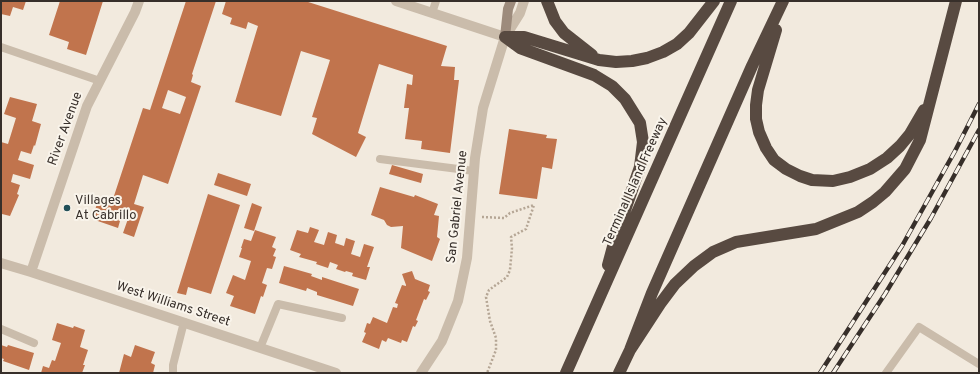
<!DOCTYPE html>
<html>
<head>
<meta charset="utf-8">
<style>
  body { margin:0 }
  #map { position:relative; width:980px; height:374px; overflow:hidden; background:#f2eade; font-family:Overpass,sans-serif }
  canvas { display:block }
  .frame { position:absolute; inset:0; border:2px solid #372f2a; pointer-events:none }
</style>
</head>
<body>
<div id="map">
<canvas width="980" height="374"></canvas>
<div class="frame"></div>
</div>
<script>
const ctx = document.querySelector('canvas').getContext('2d');
ctx.lineJoin = 'round';
function fillPath(path, color) { ctx.fillStyle = color; ctx.fill(path, 'evenodd'); }
const shape = rows => new Path2D(rows.map(r => 'M' + r).join(''));
function stroke(path, color, width, dash) { ctx.strokeStyle = color; ctx.lineWidth = width; ctx.lineCap = dash ? 'butt' : 'round'; ctx.setLineDash(dash || []); ctx.stroke(path); }
function drawText(font, color, halo, rows, align = 'center') {
  ctx.font = font + ' Overpass,sans-serif'; ctx.lineWidth = 4; ctx.setLineDash([]); ctx.textBaseline = 'middle'; ctx.strokeStyle = halo; ctx.fillStyle = color; for (const [text, x, y, turn = 0] of rows) {
    ctx.save(); ctx.translate(x, y); ctx.rotate((+turn || 0) * Math.PI / 180); ctx.textAlign = isNaN(turn) ? turn : align; if (halo) ctx.strokeText(text, 0, 0); ctx.fillText(text, 0, 0); ctx.restore();
  }
}
fillPath(shape([
  [1,1,26,1,23,10,13,7,10,16,1,14],
  [60,1,103,1,86,55,67,49,69,42,49,35],
  [186,1,216,1,192,74,193,75,191,82,201,86,168,184,143,175,134,204,144,207,134,237,123,233,129,216,122,214,118,228,92,219,98,201,111,205,143,108,150,110],
  [168,90,186,97,180,114,162,108],
  [226,1,305,1,447,46,441,66,455,67,454,80,459,80,450,153,421,149,422,141,405,139,409,108,404,108,407,84,412,85,413,75,379,64,358,133,366,137,356,157,312,134,317,118,312,117,330,60,301,51,281,116,235,102,258,26,248,22,246,29,230,24,232,18,222,14],
  [10,97,37,104,32,121,41,124,35,146,34,145,31,154,21,151,18,160,34,165,30,179,13,174,11,182,20,185,17,194,19,195,10,216,2,214,1,217,1,142,8,144,16,118,4,114],
  [509,129,547,135,546,138,557,139,552,169,542,167,537,199,499,194],
  [392,165,423,174,421,183,389,174],
  [218,173,251,184,247,196,214,185],
  [380,187,414,197,415,195,438,204,434,215,439,216,437,237,440,239,432,261,401,248,403,226,391,227,387,225,384,220,371,215],
  [208,194,240,205,211,294,188,287,186,295,177,293],
  [252,203,262,207,254,231,244,228],
  [310,227,319,230,314,242,324,245,328,232,337,235,335,243,344,246,346,238,355,241,351,254,360,257,364,244,374,247,367,267,370,267,366,280,352,276,353,273,346,271,345,272,336,269,338,265,330,262,328,268,316,264,317,262,299,257,301,254,290,250,297,230,308,233],
  [255,230,276,237,272,247,276,249,273,256,276,257,272,269,267,268,262,283,267,285,263,297,261,296,255,314,230,306,234,296,226,293,233,275,245,280,251,261,239,257,242,248,241,248,244,239,251,241],
  [284,266,312,274,311,276,322,280,322,277,359,289,353,306,317,295,317,292,307,288,306,291,279,283],
  [412,271,415,279,430,285,428,291,430,292,426,300,424,299,416,320,418,321,415,327,413,326,407,342,402,340,401,343,388,338,386,342,382,340,379,349,362,342,366,333,364,332,367,323,370,324,373,317,387,323,393,307,397,308,398,304,395,303,402,285,406,286,406,285,402,274],
  [57,323,73,328,74,326,85,330,80,347,88,350,83,365,85,365,82,373,41,373,43,366,49,368,52,360,55,361,61,343,52,340],
  [1,345,7,347,8,345,34,353,29,370,3,361,4,359,1,358],
  [135,345,155,352,151,363,155,365,153,373,119,373,124,354,131,357]
]), '#c1744d');
stroke(shape([
  [482,217,504,218,510,213,534,205,526,229,511,237,512,248,510,270,507,277,489,290,486,297,490,321,496,338,496,350,487,373]
]), '#b5a695', 2.5, [2, 2]);
stroke(shape([
  [432,13,436,1],
  [1,47,100,81],
  [380,159,474,171],
  [1,329,34,343],
  [260,348,278,304,342,318],
  [173,373,173,365,184,322],
  [886,373,919,327,979,364]
]), '#cabcab', 8);
stroke(shape([
  [396,1,505,37],
  [1,263,31,272,336,373],
  [31,272,87,106,135,12,139,1],
  [421,373,442,341,458,301,467,258,475,158,483,108,505,37,520,13,524,1]
]), '#cabcab', 10);
stroke(shape([
  [505,37,508,9,511,1]
]), '#9d8b7c', 10);
stroke(shape([
  [547,1,555,21,564,33,592,55],
  [776,30,758,90,756,105,756,119,759,132,766,148,774,160,786,169,800,176,812,180,833,181,850,177,870,169,887,158,900,146,910,134,924,110],
  [505,37,520,48,594,75,612,86,625,99,640,123,643,142,640,167,615,239,608,265],
  [505,37,524,37,599,60,616,62,632,61,647,58,663,52,677,44,689,33,714,1],
  [630,350,660,304,675,284,694,266,713,252,736,242,816,229,858,212,873,202,885,192,905,169,920,140,956,1],
  [566,373,731,1],
  [619,373,630,350,652,293,752,66,783,1]
]), '#584a41', 12);
const rail = shape([
  [820,373,902,246,955,151,979,104],
  [833,373,885,294,931,218,979,130]
]);
stroke(rail, '#372f2a', 4.5);
stroke(rail, '#f9f4eb', 3, [9]);
for (const [x, y, r, color] of [
  [67,208,4,"#214f58"]
]) { const dot = new Path2D(); dot.arc(x, y, r, 0, 2 * Math.PI); ctx.fillStyle = color; ctx.fill(dot); stroke(dot, '#f9f4eb', 1.5); }
drawText('13px', '#372f2a', '#f9f4eb', [
  ["River Avenue",66,129,-70],
  ["Terminal Island Freeway",636,182,-66],
  ["San Gabriel Avenue",458,207,-84],
  ["West Williams Street",173,305,18]
]);
drawText('13px', '#372f2a', '#f9f4eb', [
  ["Villages",75,201],
  ["At Cabrillo",75,216]
], 'left');
</script>
</body>
</html>
